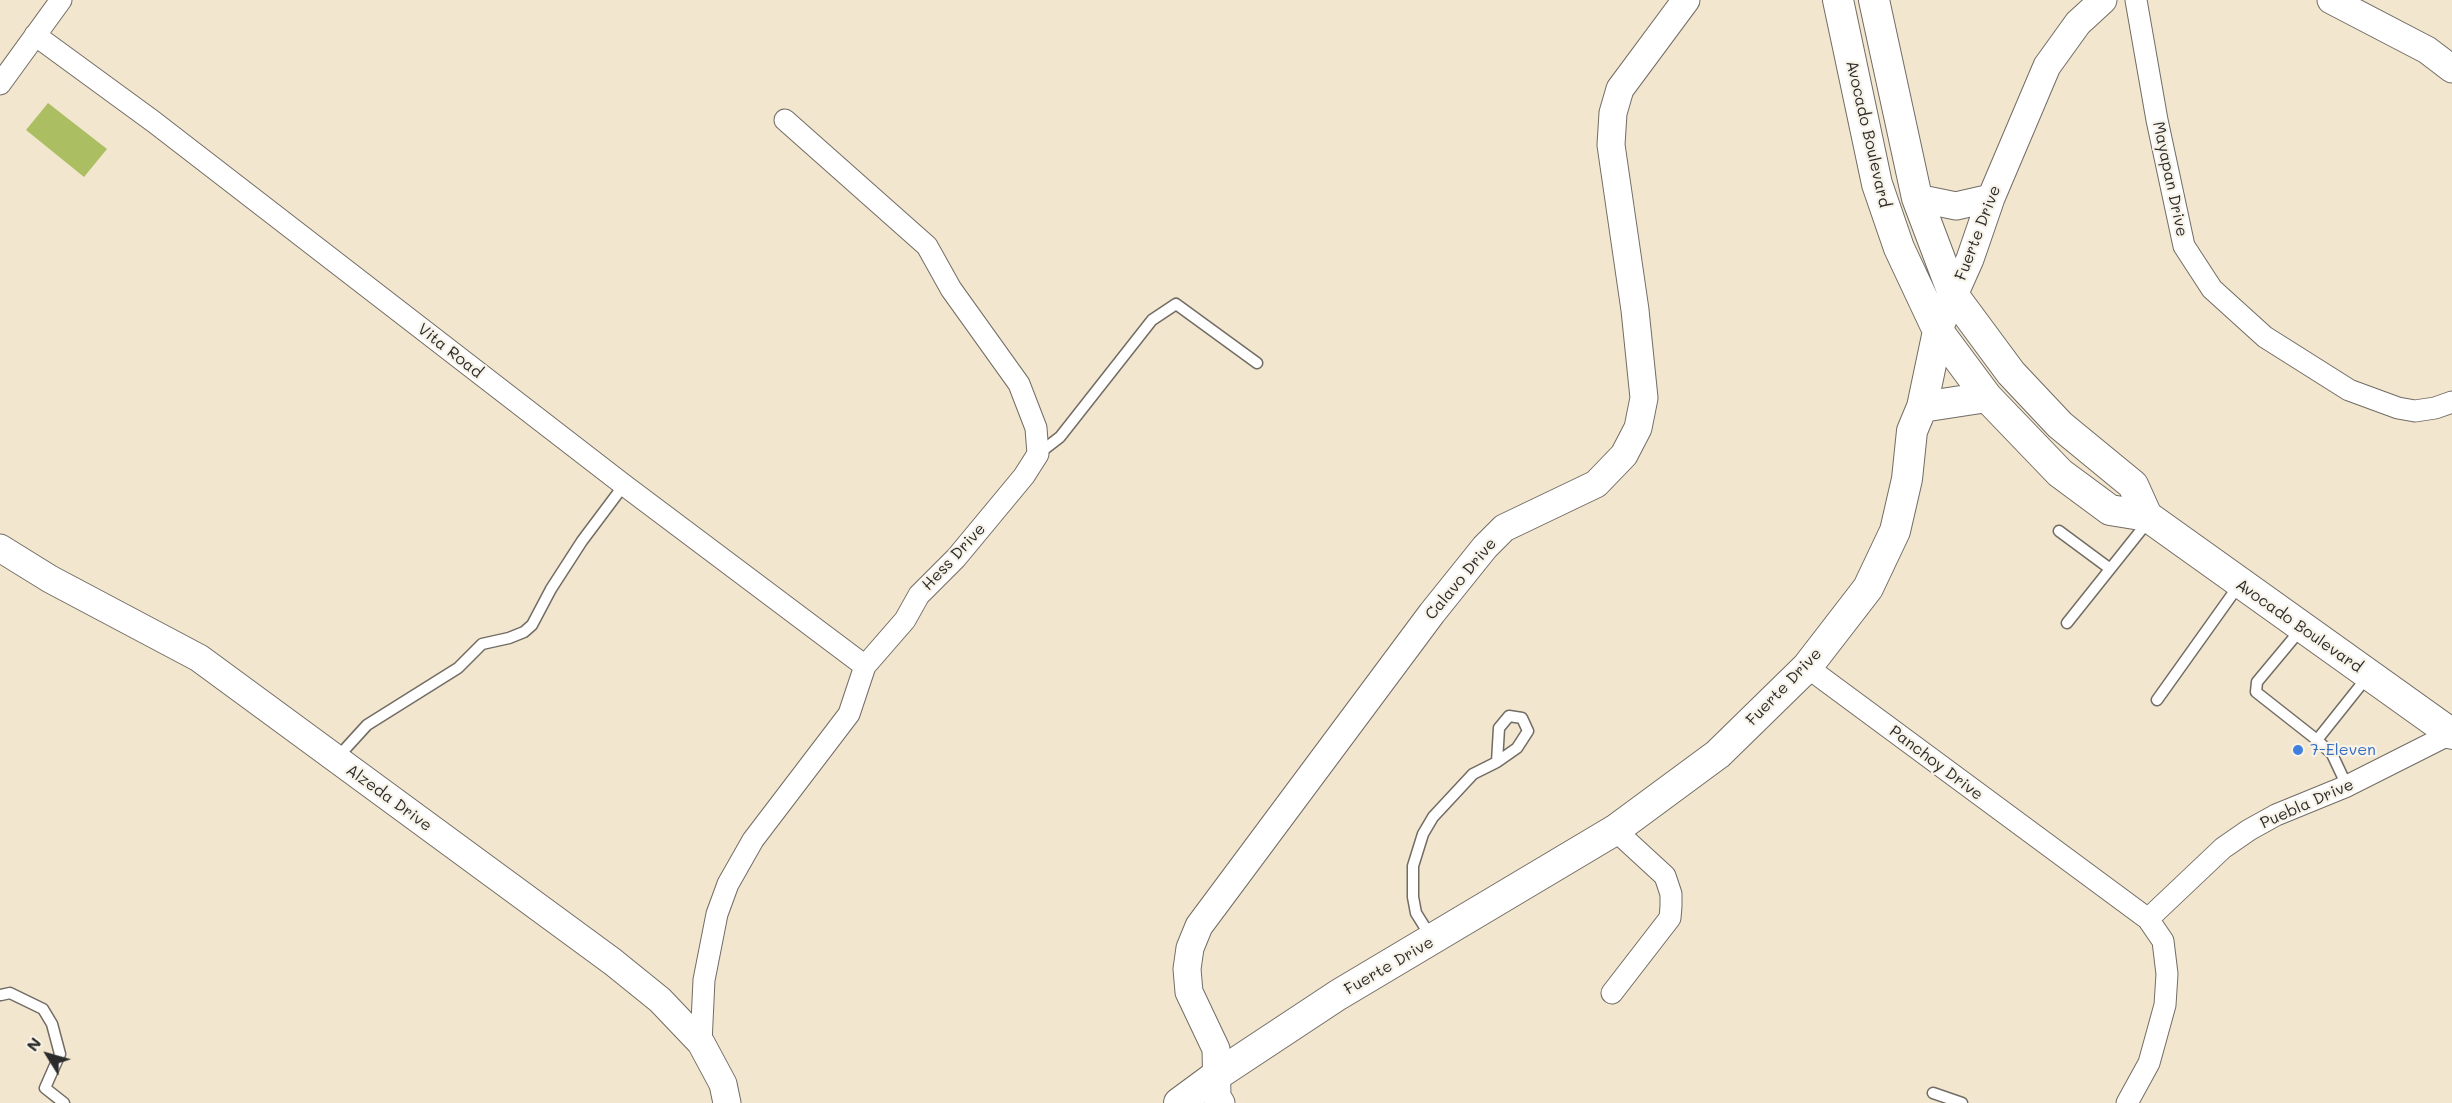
<!DOCTYPE html>
<html>
<head>
<meta charset="utf-8">
<style>
  body { margin:0 }
  #map { position:relative; width:2452px; height:1103px; overflow:hidden; background:#f3e6cf; font-family:Mali,sans-serif }
  canvas { display:block }
  .north { position:absolute; left:18px; top:1025px; width:60px; height:60px; -webkit-text-stroke:4px #f7f3e8; paint-order:stroke; rotate:307deg; font-size:16px; font-weight:700; line-height:24px; text-align:center; color:#2b2b2b }
  .north::after { content:''; display:block; margin:auto; width:21px; height:27px; background:#2b2b2b; clip-path:polygon(50% 0,100% 100%,50% 72%,0 100%) }
</style>
</head>
<body>
<div id="map">
<canvas width="2452" height="1103"></canvas>
<div class="north">N</div>
</div>
<script>
const ctx = document.querySelector('canvas').getContext('2d');
ctx.lineJoin = 'round';
function fillPath(path, color) { ctx.fillStyle = color; ctx.fill(path, 'evenodd'); }
const shape = rows => new Path2D(rows.map(r => 'M' + r).join(''));
function stroke(path, color, width, dash) { ctx.strokeStyle = color; ctx.lineWidth = width; ctx.lineCap = dash ? 'butt' : 'round'; ctx.setLineDash(dash || []); ctx.stroke(path); }
function drawText(font, color, halo, rows, align = 'center') {
  ctx.font = font + ' Mali,sans-serif'; ctx.lineWidth = 4.5; ctx.setLineDash([]); ctx.textBaseline = 'middle'; ctx.strokeStyle = halo; ctx.fillStyle = color; for (const [text, x, y, turn = 0] of rows) {
    ctx.save(); ctx.translate(x, y); ctx.rotate((+turn || 0) * Math.PI / 180); ctx.textAlign = isNaN(turn) ? turn : align; if (halo) ctx.strokeText(text, 0, 0); ctx.fillText(text, 0, 0); ctx.restore();
  }
}
fillPath(shape([
  [48,103,107,149,84,177,26,130]
]), '#abbf62');
const service = shape([
  [1038,454,1060,437,1152,320,1176,304,1257,363],
  [2059,531,2109,568],
  [2067,623,2150,519],
  [2302,628,2257,682,2256,692,2317,740,2368,676],
  [2157,700,2239,585],
  [2317,740,2332,754,2347,786],
  [336,759,367,725,458,668,482,644,509,638,524,632,532,625,551,589,582,541,624,485],
  [1431,937,1416,913,1413,897,1413,866,1423,834,1433,817,1473,774,1497,762,1517,748,1528,731,1522,718,1509,716,1499,728,1497,762],
  [1,995,10,993,43,1009,52,1024,60,1054,45,1088,64,1103],
  [1933,1093,1962,1103]
]);
const minor = shape([
  [2136,0,2157,120,2184,246,2212,289,2265,337,2349,390,2398,408,2415,411,2435,408,2452,402],
  [35,35,154,122,624,485,865,666],
  [0,84,61,0],
  [1807,667,2148,919,2163,941,2167,974,2165,1005,2149,1063,2127,1103],
  [2148,919,2223,848,2249,830,2276,815,2347,786,2452,733],
  [1612,993,1670,918,1671,906,1671,894,1665,876,1615,830],
  [701,1043,704,980,717,914,728,884,753,840,849,714,865,666,905,620,919,595,956,558,1024,476,1038,454,1036,428,1019,384,951,289,927,246,785,120]
]);
const tertiary = shape([
  [2331,0,2427,50,2452,69],
  [1917,198,1956,206,1991,198],
  [1938,331,1970,259,1991,198,2047,66,2078,23,2103,0],
  [0,548,50,579,199,658,613,962,660,1000,701,1043,723,1084,727,1103],
  [1221,1103,1217,1097,1216,1049,1189,992,1187,969,1190,948,1199,926,1432,613,1485,547,1504,528,1596,484,1624,455,1638,428,1644,398,1635,310,1611,145,1613,113,1620,89,1686,0]
]);
const secondary = shape([
  [1838,0,1877,184,1899,248,1938,331,1987,397,2060,473,2110,510,2147,516,2452,734],
  [1874,0,1917,198,1954,296,2011,373,2060,425,2133,485,2147,516],
  [1922,407,1987,397],
  [1179,1103,1217,1075,1338,995,1615,830,1718,754,1807,667,1868,588,1895,531,1907,479,1912,431,1922,407,1938,331]
]);
stroke(service, '#716c64', 13);
stroke(minor, '#716c64', 23);
stroke(tertiary, '#716c64', 29);
stroke(secondary, '#716c64', 32);
stroke(service, '#fff', 10);
stroke(minor, '#fff', 21);
stroke(tertiary, '#fff', 27);
stroke(secondary, '#fff', 30);
for (const [x, y, r, color] of [
  [2298,750,6,"#3f7fe0"]
]) { const dot = new Path2D(); dot.arc(x, y, r, 0, 2 * Math.PI); ctx.fillStyle = color; ctx.fill(dot); stroke(dot, '#f7f3e8', 2); }
drawText('16px', '#2b2b2b', '#f7f3e8', [
  ["Avocado Boulevard",1868,134,77],
  ["Mayapan Drive",2170,179,78],
  ["Fuerte Drive",1978,233,-69],
  ["Vita Road",450,351,38],
  ["Hess Drive",954,557,-47],
  ["Calavo Drive",1461,579,-50],
  ["Avocado Boulevard",2299,626,35],
  ["Fuerte Drive",1784,687,-46],
  ["Panchoy Drive",1936,763,37],
  ["Alzeda Drive",389,798,36],
  ["Puebla Drive",2307,804,-24],
  ["Fuerte Drive",1389,966,-30]
]);
drawText('16px', '#366cbe', '#f7f3e8', [
  ["7-Eleven",2310,750]
], 'left');
</script>
</body>
</html>
